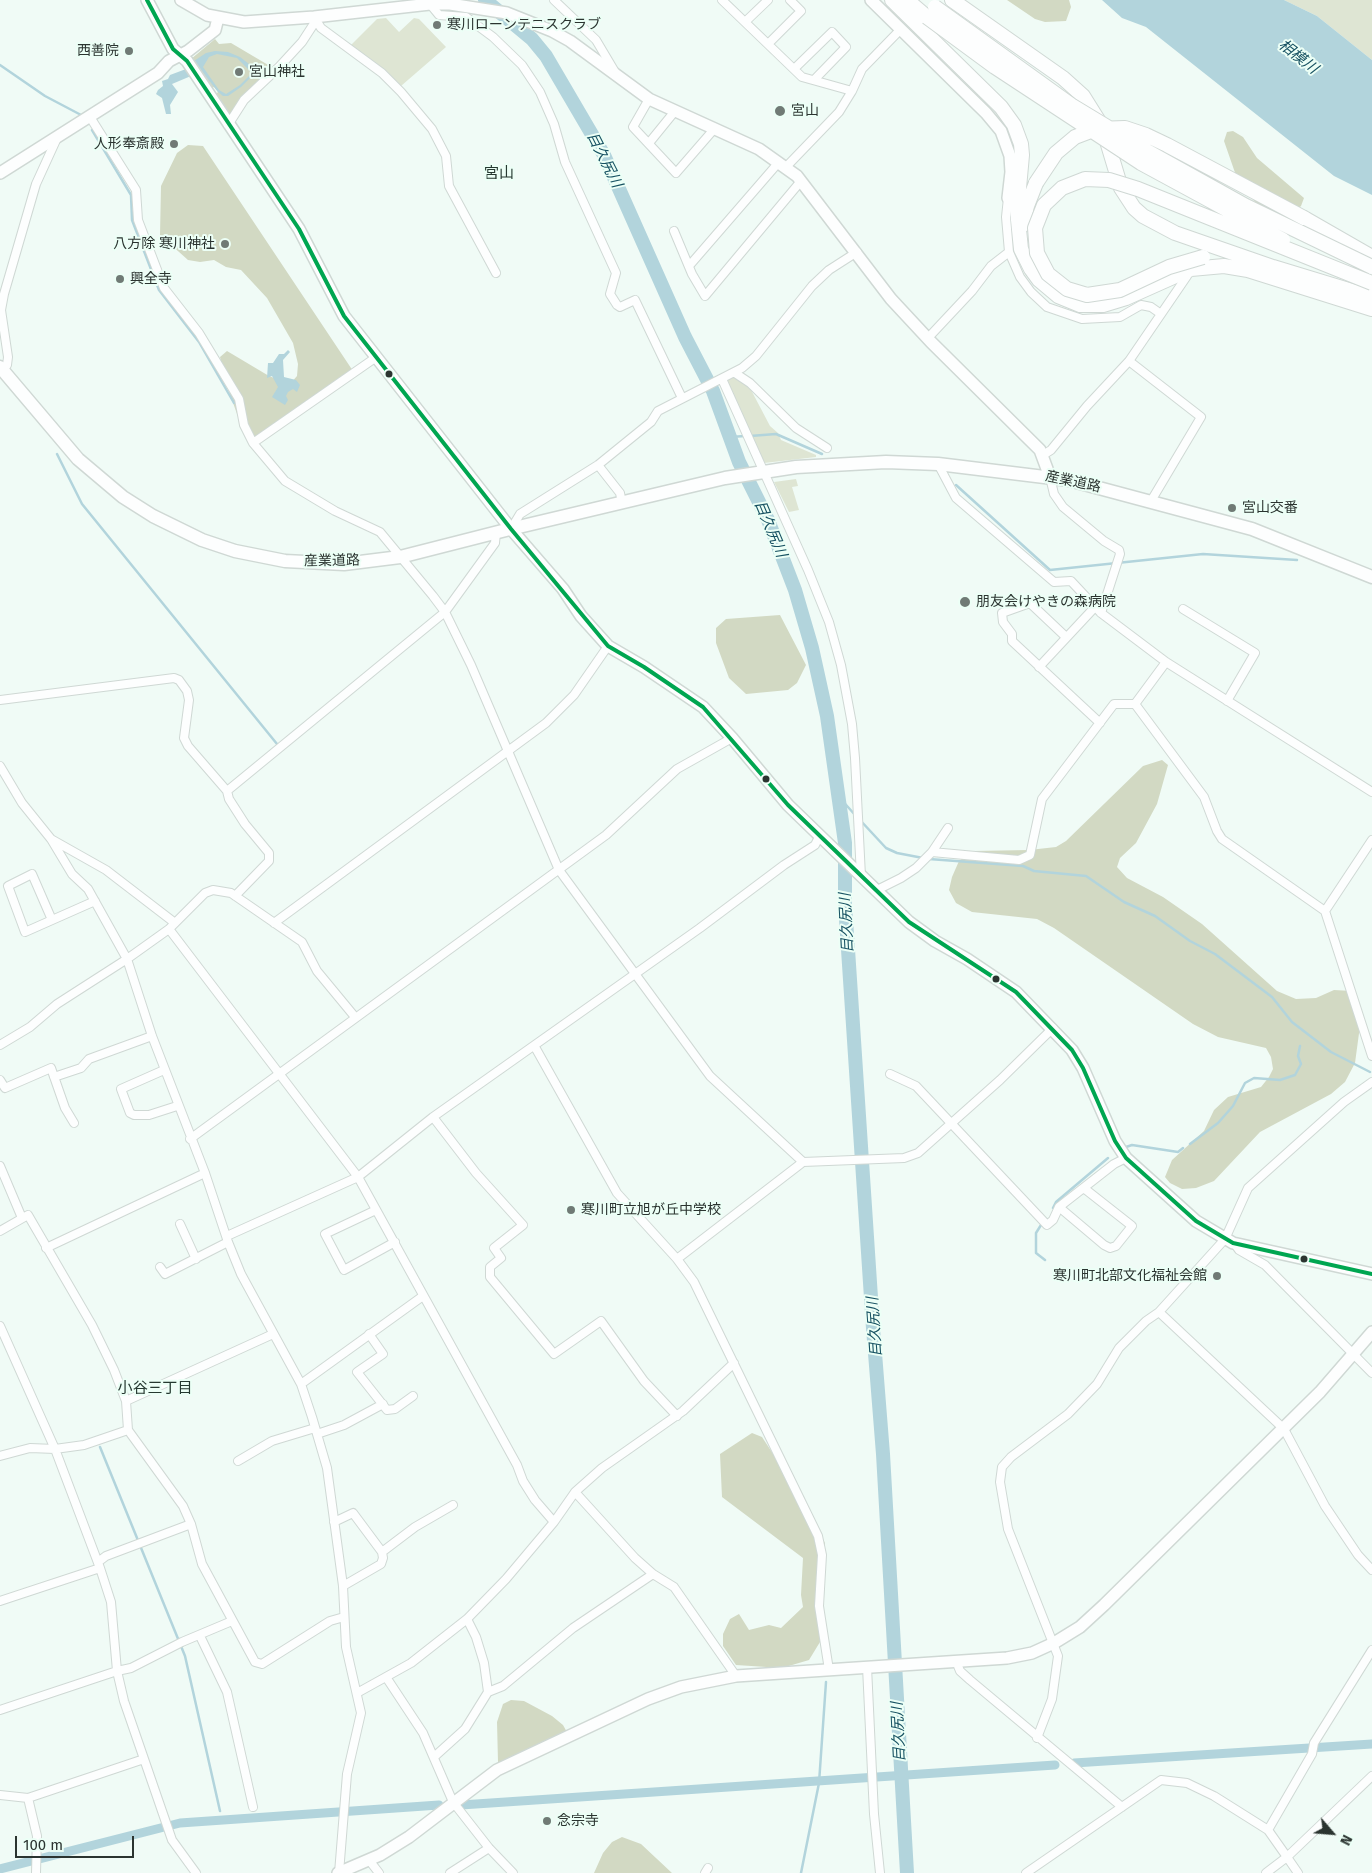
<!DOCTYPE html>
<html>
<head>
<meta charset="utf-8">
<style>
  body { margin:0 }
  #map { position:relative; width:1372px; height:1873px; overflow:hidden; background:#f0fbf6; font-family:"Fira Sans",sans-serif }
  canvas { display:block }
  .north { position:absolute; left:1307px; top:1808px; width:50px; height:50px; -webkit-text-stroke:4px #ecfff6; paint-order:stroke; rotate:117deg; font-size:14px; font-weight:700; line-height:20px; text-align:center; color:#2b3430 }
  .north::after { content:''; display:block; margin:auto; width:18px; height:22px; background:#2b3430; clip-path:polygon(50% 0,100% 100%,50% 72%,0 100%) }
  .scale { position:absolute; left:15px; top:1836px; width:119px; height:22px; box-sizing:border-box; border:2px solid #2b3430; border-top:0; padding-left:6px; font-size:15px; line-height:18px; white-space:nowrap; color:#2b3430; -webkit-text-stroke:4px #ecfff6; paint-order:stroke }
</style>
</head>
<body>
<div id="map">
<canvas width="1372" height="1873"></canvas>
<div class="north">N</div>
<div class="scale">100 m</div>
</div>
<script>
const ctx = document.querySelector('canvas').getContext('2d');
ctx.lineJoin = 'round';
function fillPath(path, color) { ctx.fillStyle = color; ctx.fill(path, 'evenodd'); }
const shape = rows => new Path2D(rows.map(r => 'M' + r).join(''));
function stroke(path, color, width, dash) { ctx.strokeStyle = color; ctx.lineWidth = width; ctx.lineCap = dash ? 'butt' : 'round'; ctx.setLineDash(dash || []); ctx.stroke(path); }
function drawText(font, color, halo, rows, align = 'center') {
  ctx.font = font + ' "Fira Sans","Noto Sans JP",sans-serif'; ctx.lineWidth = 4; ctx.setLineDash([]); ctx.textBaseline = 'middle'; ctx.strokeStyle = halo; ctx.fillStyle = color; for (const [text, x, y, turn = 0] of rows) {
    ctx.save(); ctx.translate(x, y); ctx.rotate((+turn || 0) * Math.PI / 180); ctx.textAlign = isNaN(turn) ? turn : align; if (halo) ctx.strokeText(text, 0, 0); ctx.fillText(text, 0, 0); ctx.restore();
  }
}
fillPath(shape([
  [1284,0,1372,0,1372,60,1317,16],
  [386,18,399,32,414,18,419,19,446,47,401,86,387,72,351,45,377,19],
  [735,376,749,386,770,426,778,433,781,440,816,455,816,457,764,463,727,380],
  [796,479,798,486,792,487,799,510,789,512,774,482]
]), '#dee5d3');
fillPath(shape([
  [1007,0,1069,0,1071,7,1066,21,1045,22,1035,19],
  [215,39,219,44,231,43,275,69,229,118,214,96,218,92,214,87,210,89,191,59],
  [1233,131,1243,137,1257,158,1304,198,1301,206,1280,226,1240,187,1224,141,1227,132],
  [188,145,203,146,353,371,254,439,242,428,226,383,220,357,227,351,269,376,290,384,297,376,298,364,293,343,267,298,241,270,226,267,214,260,200,262,188,260,160,235,161,186,177,153],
  [780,615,806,665,797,683,788,690,746,694,729,678,716,643,716,628,726,619],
  [1162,760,1168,765,1157,804,1136,843,1120,858,1117,867,1127,878,1163,897,1202,924,1277,991,1296,999,1316,998,1334,990,1352,991,1362,1011,1355,1063,1345,1082,1331,1094,1260,1132,1214,1181,1196,1188,1182,1189,1170,1183,1165,1177,1172,1160,1204,1131,1214,1110,1228,1097,1261,1087,1269,1077,1273,1069,1271,1057,1266,1048,1218,1037,1193,1024,1054,928,1037,919,972,912,956,903,949,890,952,877,959,861,973,851,1029,850,1056,847,1066,841,1143,766],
  [752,1433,762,1437,802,1498,825,1543,820,1591,820,1642,809,1660,782,1668,736,1665,723,1646,723,1634,730,1619,739,1614,749,1630,769,1625,781,1628,803,1607,801,1595,803,1558,722,1497,720,1454],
  [511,1700,524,1701,552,1716,563,1725,568,1734,554,1746,529,1762,516,1764,498,1762,497,1722,503,1704],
  [622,1837,641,1844,672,1873,594,1873,603,1853,612,1842]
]), '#d2d9c3');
fillPath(shape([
  [1102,0,1284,0,1317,16,1372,60,1372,195,1334,176,1146,27,1122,18],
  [215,51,228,52,240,57,249,64,253,72,251,77,241,87,228,96,223,96,218,92,194,61,206,53],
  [217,54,237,58,250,71,250,75,240,85,226,94,219,90,203,67,209,57],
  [186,69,191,76,172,84,178,92,170,105,171,114,166,114,162,98,156,94,158,90,163,86,162,81,168,79,170,75],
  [288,350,290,352,283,360,284,377,296,380,300,385,297,392,293,389,288,392,286,396,288,400,285,405,272,397,278,387,272,376,267,378,268,363,273,363,279,354,284,354]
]), '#b2d4dc');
stroke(shape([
  [0,65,45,96,83,116],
  [92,130,131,195,132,220,159,290,199,342,234,403],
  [750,436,776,434,822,454],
  [730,437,745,436],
  [57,454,82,504,277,744],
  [956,485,1050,570,1203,554,1297,560],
  [839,797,856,816],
  [860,820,886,848,897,853,923,858],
  [929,859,1023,866,1034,871,1086,876,1124,902,1155,916,1190,941,1215,954,1272,997,1292,1022,1331,1052,1370,1072],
  [1190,1144,1218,1123,1233,1106,1245,1083,1254,1078,1280,1080,1295,1075,1301,1064,1298,1056,1300,1046],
  [1126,1147,1132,1145,1178,1152,1183,1148],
  [1053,1208,1056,1202,1108,1158],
  [1041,1225,1036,1233,1036,1253,1045,1260],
  [100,1447,185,1656,220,1811],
  [801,1873,819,1783,826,1682]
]), '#b2d4dc', 2.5);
stroke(shape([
  [1074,1763,1372,1744],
  [461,1805,1055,1765],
  [0,1869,180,1823,439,1805]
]), '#b2d4dc', 9);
stroke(shape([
  [485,0,532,39,546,56,604,155,685,337,713,391,739,462,768,520,795,590,812,648,827,716,845,843,845,904,873,1328,883,1454,907,1873]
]), '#b2d4dc', 14);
const street = shape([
  [554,0,596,40,615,72],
  [722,0,802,77,852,91],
  [430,4,439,15,466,17,493,37,522,65,540,92,554,124,565,162,616,273,610,294,617,305,620,307,635,300,682,398],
  [314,17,321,28,382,73,401,92,432,129,446,156,449,186,496,273],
  [745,22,768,0],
  [768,44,801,11,790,0],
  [794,69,832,32,846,47,814,80],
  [649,99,633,127,676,173,715,128],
  [90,117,136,190,138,220,164,288,199,333,239,399,244,425,253,443,285,481,335,511,380,532,433,596,445,612,471,665,559,870,710,1076,803,1162],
  [228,125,244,100,279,67,302,42,315,22],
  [649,143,675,111],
  [786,167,839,112,852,91,862,69,900,30],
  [1008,198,1006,217,1009,252,1020,277,1031,292,1047,307,1082,319,1120,317,1141,305,1151,307,1161,314],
  [674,231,692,274,705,296,801,181],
  [689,266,779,162],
  [927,339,972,291,991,266,1009,252],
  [1129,361,1201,417,1151,501],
  [3,370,7,365,8,357,1,310,4,294,36,184,57,138],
  [735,373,750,383,796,428,827,448],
  [722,379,808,570,829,622,841,665,852,724,855,758,861,876],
  [253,443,375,358],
  [1043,455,1051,450,1087,406,1129,361,1187,276],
  [938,464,956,498,1054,582,1071,581,1101,613,1166,662,1372,792],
  [598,465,620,493,622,503],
  [1050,477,1054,494,1063,507,1104,541,1119,550,1120,554,1101,613],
  [511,529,520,514,598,465,651,422,658,411,742,368,756,356,812,286,829,270,857,252],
  [1183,609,1255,653,1227,701],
  [1066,637,1030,603,1002,613,1003,622,1012,634,1012,641,1100,723],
  [1039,667,1095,607],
  [0,700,174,678,179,680,187,691,189,700,184,738,188,746,227,791,229,799,245,824,269,853,269,861,235,896],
  [1135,704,1204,797,1217,831,1222,839,1325,911,1372,1056],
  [0,766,22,803,51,839,72,874,88,889,127,959,152,1036,205,1173,228,1242,241,1274,301,1384,312,1417,327,1468,343,1586,346,1647,361,1713,347,1774,339,1873],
  [227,791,445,612,495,543,496,533],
  [51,839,106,870,175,923],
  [932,852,1019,860,1030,855,1042,799,1114,704,1135,704,1166,662],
  [875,891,901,878,916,868,932,852,948,828],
  [1325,911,1372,840],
  [52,920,32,874,8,886,25,932,95,901],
  [274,923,546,723,574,695,608,646],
  [169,929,358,1177,517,1465,523,1481,535,1500,554,1522,506,1579,467,1619,411,1663,357,1693],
  [0,1045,30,1027,57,1004,127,959,169,929,205,893,213,890,231,893,302,942,317,971,355,1017],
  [535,1047,617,1193,677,1259,694,1282,818,1536,822,1555,819,1606,829,1670],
  [164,1070,121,1089,130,1113,134,1115,149,1115,177,1106],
  [890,1074,916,1086,1047,1225,1053,1220,1059,1207,1114,1164,1126,1158],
  [54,1077,81,1068,89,1059,152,1036],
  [0,1080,5,1088,51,1068,65,1108,74,1123],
  [433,1117,476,1173,523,1225,494,1248,501,1258,490,1267,490,1277,554,1354,601,1321,644,1381,677,1416],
  [190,1139,606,835,677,769,732,738],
  [0,1166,22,1218],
  [1059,1207,1104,1245,1110,1248,1116,1246,1132,1226,1085,1189],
  [376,1210,325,1234,344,1270,395,1242],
  [180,1224,196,1259],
  [0,1231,28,1215,92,1325,114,1370,126,1401,128,1430,183,1506,191,1524,202,1564,255,1662,262,1664,330,1621,344,1617],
  [227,1236,358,1177,433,1117,700,928,784,865,815,845,819,837],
  [1234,1243,1239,1250,1265,1265,1372,1373],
  [46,1248,205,1173],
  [677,1259,803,1162,904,1158,918,1153,1000,1080,1053,1028],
  [160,1267,165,1274,228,1242],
  [1159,1312,1284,1429,1325,1506,1358,1555,1372,1570],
  [0,1326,55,1449,100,1568,111,1602,117,1671,124,1701,172,1840,196,1873],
  [369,1334,383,1354,357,1372,387,1410,395,1409,413,1396],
  [301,1384,423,1296],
  [126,1401,273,1334],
  [317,1434,344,1425,383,1404],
  [0,1456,30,1448,55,1449,84,1445,128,1430],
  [238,1461,272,1441,315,1428],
  [575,1492,635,1558,653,1574,674,1587,736,1676],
  [334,1522,353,1513,382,1552,383,1558,381,1564,343,1586],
  [554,1522,575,1492,602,1468,683,1411,734,1363],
  [382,1552,415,1527,453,1505],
  [98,1562,106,1556,191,1524],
  [0,1601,100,1568],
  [200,1636,227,1692,253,1807],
  [956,1661,960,1671,970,1680,1122,1807],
  [867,1667,874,1814,880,1873],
  [386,1677,423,1733,453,1802,489,1848,513,1873],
  [488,1692,503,1686,573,1628,653,1574],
  [0,1710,117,1671,131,1668,182,1642,232,1621],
  [1037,1738,1052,1699,1058,1656,1008,1529,1000,1482,1002,1467,1011,1457,1068,1414,1097,1384,1119,1348,1146,1321,1159,1312,1225,1239,1248,1188,1344,1102,1372,1082],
  [434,1757,465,1729,488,1692,484,1663,476,1637,467,1619],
  [0,1795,28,1798,144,1759],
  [28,1798,37,1836,36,1873],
  [1268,1830,1312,1754,1314,1743,1372,1650],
  [369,1860,379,1873],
  [450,1873,489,1848],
  [705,1873,708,1868],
  [1026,1873,1161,1780,1187,1783,1214,1796,1268,1830,1287,1857,1372,1776],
  [1266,1873,1287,1857,1298,1873]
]);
const secondary = shape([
  [147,0,173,49,187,61,299,229,344,316,511,529,563,589,581,616,608,646,644,667,703,707,732,738,788,805,909,922,935,941,967,959,1016,992,1072,1050,1083,1068,1115,1141,1126,1158,1196,1221,1233,1243,1372,1274],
  [181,0,207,15,244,22,314,17,430,4,450,4,507,13,552,31,570,41,649,99,759,149,797,176,891,299,931,342,1040,450,1050,477],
  [871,0,986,113,1001,131,1010,156,1011,172,1008,198],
  [0,173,158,73,169,61,188,51,215,30,218,18],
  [338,1873,380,1855,409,1837,497,1770,648,1699,681,1687,736,1676,1007,1658,1032,1653,1054,1643,1080,1627,1104,1605,1320,1392,1372,1332]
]);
const primary = shape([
  [0,367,78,459,123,497,153,516,202,540,235,551,285,561,344,564,400,557,506,530,725,478,796,467,886,462,938,464,1069,480,1252,529,1372,577]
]);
const highway = shape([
  [892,0,1001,107,1014,125,1021,144,1022,155,1017,210,1021,249,1031,269,1039,280,1058,296,1080,305,1103,305,1126,298,1191,269,1224,266,1248,270,1372,309],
  [907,0,927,17],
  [952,0,1063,78,1083,96,1103,128,1121,188,1134,208,1143,216,1175,233,1273,267,1372,297],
  [1304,218,1372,257],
  [1023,225,1027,206,1036,183]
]);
stroke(street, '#cfd8d4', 10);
stroke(secondary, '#cfd8d4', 14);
stroke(primary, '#cfd8d4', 15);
stroke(highway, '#cfd8d4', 16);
stroke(street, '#fdfefe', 8);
stroke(secondary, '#fdfefe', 11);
stroke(primary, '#fdfefe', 12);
stroke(highway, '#fdfefe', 14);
const highwayBridge = shape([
  [935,7,1071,105,1147,151,1246,206,1372,267],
  [927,17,995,67,1141,163,1283,240],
  [1036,183,1056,153,1075,137,1096,129,1125,128,1146,135,1167,145,1304,218],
  [1203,257,1169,267,1120,290,1087,295,1067,289,1048,274,1037,253,1035,228,1044,205,1062,188,1085,179,1109,180,1138,189,1372,283]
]);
stroke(highwayBridge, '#cfd8d4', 16, []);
stroke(highwayBridge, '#fdfefe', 14);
stroke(shape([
  [147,0,173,49,187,61,299,229,344,316,511,529,608,646,644,667,703,707,788,805,909,922,1016,992,1072,1050,1083,1068,1115,1141,1126,1158,1196,1221,1233,1243,1372,1274]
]), '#00a651', 4);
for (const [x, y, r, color] of [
  [437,25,5,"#707a75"],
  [129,51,5,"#707a75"],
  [239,72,5,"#707a75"],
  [780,111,6,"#707a75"],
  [174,144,5,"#707a75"],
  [225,244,5,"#707a75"],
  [120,279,5,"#707a75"],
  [389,374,4.5,"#2b3430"],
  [1232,508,5,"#707a75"],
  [965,602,6,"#707a75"],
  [766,779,4.5,"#2b3430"],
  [996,979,4.5,"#2b3430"],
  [571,1210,5,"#707a75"],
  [1304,1259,4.5,"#2b3430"],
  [1217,1276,5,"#707a75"],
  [547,1821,5,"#707a75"]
]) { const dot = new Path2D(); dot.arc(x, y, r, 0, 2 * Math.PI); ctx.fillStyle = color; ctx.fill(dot); stroke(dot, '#ecfff6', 2); }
drawText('14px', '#2b3430', '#ecfff6', [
  ["寒川ローンテニスクラブ",447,25],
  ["西善院",119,51,"right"],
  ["宮山神社",249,72],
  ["宮山",791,111],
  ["人形奉斎殿",164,144,"right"],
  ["八方除 寒川神社",215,244,"right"],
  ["興全寺",130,279],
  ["宮山交番",1242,508],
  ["朋友会けやきの森病院",976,602],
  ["寒川町立旭が丘中学校",581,1210],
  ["寒川町北部文化福祉会館",1207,1276,"right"],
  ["念宗寺",557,1821]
], 'left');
drawText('14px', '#2b3430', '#ecfff6', [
  ["産業道路",1073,482,12],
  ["産業道路",332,561,-1]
]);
drawText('italic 15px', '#175262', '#ecfff6', [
  ["相模川",1298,57,38],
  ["目久尻川",604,160,63],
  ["目久尻川",770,529,67],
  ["目久尻川",847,923,-93],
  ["目久尻川",875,1327,-94],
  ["目久尻川",899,1732,-93]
]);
drawText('15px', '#263931', '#ecfff6', [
  ["宮山",499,174],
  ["小谷三丁目",155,1389]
]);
</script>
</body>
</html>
